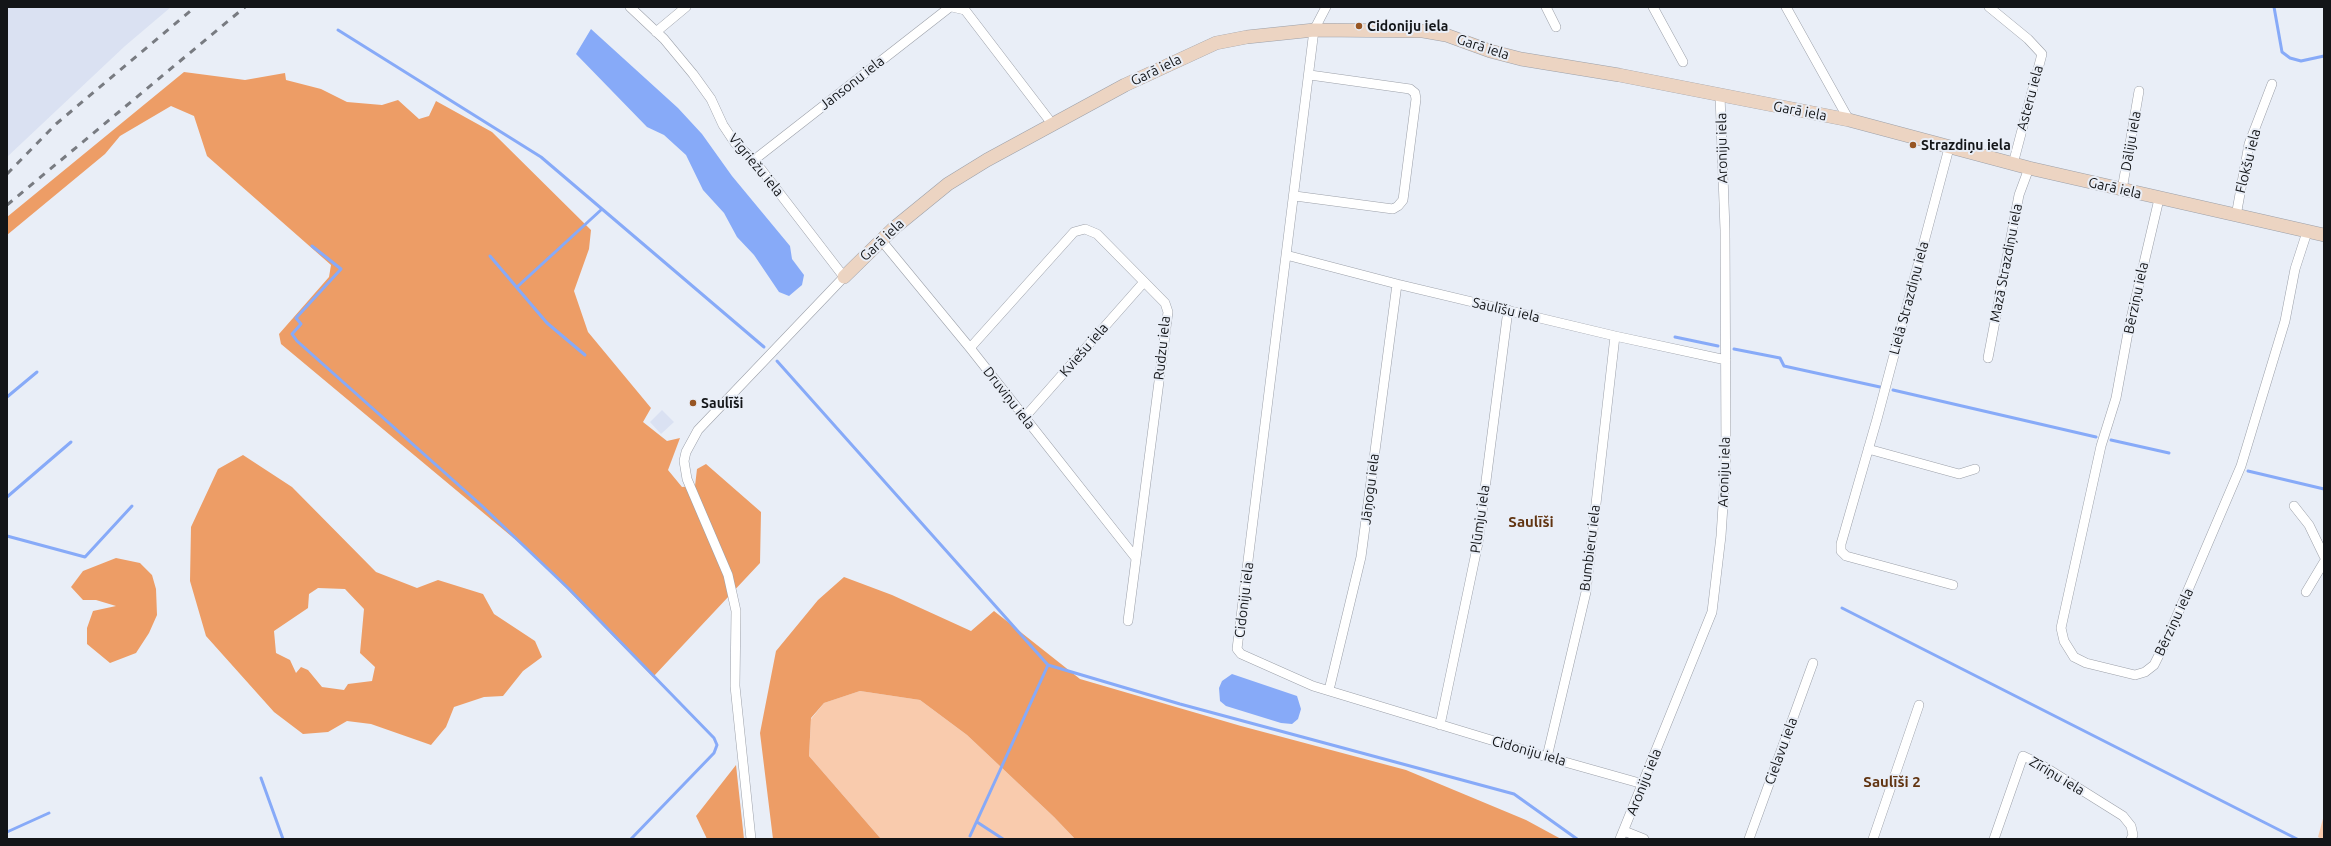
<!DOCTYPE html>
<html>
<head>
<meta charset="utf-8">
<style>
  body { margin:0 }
  #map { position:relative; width:2331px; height:846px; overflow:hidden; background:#e9eef7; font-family:Ubuntu,sans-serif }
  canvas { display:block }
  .frame { position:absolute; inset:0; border:8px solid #131518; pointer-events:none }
</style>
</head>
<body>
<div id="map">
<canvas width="2331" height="846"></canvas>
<div class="frame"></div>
</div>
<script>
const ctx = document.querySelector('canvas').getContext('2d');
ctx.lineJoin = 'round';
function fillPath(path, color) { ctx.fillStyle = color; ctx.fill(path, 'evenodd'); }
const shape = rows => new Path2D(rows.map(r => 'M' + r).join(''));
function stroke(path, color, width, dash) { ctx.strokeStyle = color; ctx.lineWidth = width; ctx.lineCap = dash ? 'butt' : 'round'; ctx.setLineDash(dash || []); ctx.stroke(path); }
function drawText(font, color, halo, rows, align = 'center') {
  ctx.font = font + ' Ubuntu,sans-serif'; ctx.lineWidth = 4; ctx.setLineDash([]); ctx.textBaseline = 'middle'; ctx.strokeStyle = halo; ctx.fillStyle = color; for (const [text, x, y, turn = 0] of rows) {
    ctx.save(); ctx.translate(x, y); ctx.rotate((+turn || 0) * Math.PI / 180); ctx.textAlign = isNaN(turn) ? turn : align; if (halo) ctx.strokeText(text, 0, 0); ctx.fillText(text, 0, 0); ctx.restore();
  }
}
fillPath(shape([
  [7,7,171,7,125,46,7,157],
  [662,410,674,422,661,434,650,422]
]), '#dae1f2');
fillPath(shape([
  [860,691,920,700,967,735,1054,817,1075,839,881,839,809,756,811,719,824,703],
  [2324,815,2324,839,2322,839,2318,837]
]), '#f9cbad');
fillPath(shape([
  [184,72,245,80,285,73,286,80,321,89,347,102,382,105,398,100,419,119,429,116,436,101,492,132,591,230,589,249,574,291,588,332,651,408,643,422,667,441,680,438,668,470,682,487,695,486,697,469,706,464,761,512,760,563,653,677,535,556,281,344,279,334,329,277,331,265,207,156,194,116,171,106,120,136,105,154,7,235,7,217],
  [243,455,292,487,376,572,417,588,438,580,483,594,494,614,535,641,542,657,523,671,503,696,484,697,454,707,446,727,431,745,371,724,347,721,328,732,303,734,274,712,206,636,190,581,191,527,218,469],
  [318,588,345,589,364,609,360,653,375,667,372,681,348,684,344,690,322,687,308,670,301,667,296,673,290,660,276,653,274,631,308,608,309,594],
  [116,558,140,563,152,575,156,589,157,615,149,633,136,653,110,663,87,644,87,628,93,611,116,606,96,600,83,600,71,587,83,571],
  [844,577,892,595,971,631,994,611,1080,679,1241,726,1406,770,1526,820,1561,839,1075,839,1054,817,967,735,920,700,860,691,824,703,811,718,809,756,881,839,773,839,760,733,776,651,818,600],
  [736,765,744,839,707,839,696,816]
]), '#ed9d66');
fillPath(shape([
  [591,29,678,108,702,134,732,176,790,246,792,259,804,275,802,285,789,296,779,292,754,255,737,237,724,213,703,190,686,155,664,135,647,127,576,54],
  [1232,674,1297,696,1301,709,1298,719,1292,724,1281,723,1226,706,1220,701,1219,688,1222,681]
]), '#87aaf8');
stroke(shape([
  [2274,7,2282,52,2290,58,2301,61,2324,56],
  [338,30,541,157,764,347],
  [312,246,341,269,296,318,301,324,292,334,297,341,481,505,569,589,714,738,717,745,714,753,631,839],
  [490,256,547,323,585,355],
  [517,287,602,209],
  [1675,337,1718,346],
  [1734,349,1780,358,1784,366,1880,387],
  [777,361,1048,665,1180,704,1514,794,1577,839],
  [1893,390,2096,437],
  [7,397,37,372],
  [2111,440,2169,453],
  [2248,471,2324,489],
  [7,497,71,442],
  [7,536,85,557,132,506],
  [1842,608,2297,839],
  [261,778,283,839],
  [977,822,1003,839],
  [7,832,49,813],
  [970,836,1048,665]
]), '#87aaf8', 3);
const street = shape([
  [630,7,664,39,693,74,711,99,723,125,735,143,754,160,844,277,698,430,686,452,684,461,687,479,728,575,736,611,735,686,751,839],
  [952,7,965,10,1053,125],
  [1326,7,1314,30,1237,649,1241,654,1313,686,1547,757,1643,784],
  [1546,7,1556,27],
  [1653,7,1683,62],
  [1786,7,1849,120],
  [1989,7,2028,39,2042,54,2013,164],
  [656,32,686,7],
  [1949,148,1877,419,1841,544,1841,551,1846,556,1953,585],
  [754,160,950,7],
  [2122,190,2139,91],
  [1295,196,1393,209,1398,206,1403,200,1416,99,1415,93,1410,89,1310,75],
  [2159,199,2129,327,2116,398,2101,446,2061,628,2064,641,2074,657,2086,663,2135,675,2145,672,2154,665,2167,639,2241,466,2285,321,2295,269,2307,232],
  [2236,216,2249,144,2272,84],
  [881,240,970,348,1135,557],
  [1286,255,1397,284,1615,336,1726,360],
  [970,348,1074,232,1085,229,1097,234,1165,303,1168,312,1128,621],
  [1988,358,2019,195,2029,168],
  [1024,418,1144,282],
  [1868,449,1959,474,1975,469],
  [2294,506,2309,525,2324,556],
  [2306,592,2324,562],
  [1329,690,1361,557,1397,284],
  [1440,725,1478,543,1508,310],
  [1547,757,1586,592,1615,336],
  [1624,831,1644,839],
  [1620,839,1712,612,1721,536,1726,459,1725,230,1720,95],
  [1749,839,1813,663],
  [1873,839,1919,705],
  [1994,839,2023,756,2040,764,2123,816,2131,826,2133,835,2131,839]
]);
const secondary = shape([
  [844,277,894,228,948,184,987,160,1125,85,1216,43,1247,37,1314,30,1423,31,1446,35,1490,51,1521,59,1619,75,1849,120,2029,168,2324,235]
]);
stroke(street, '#9ca0a9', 10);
stroke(secondary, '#9ca0a9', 14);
stroke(street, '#fff', 9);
stroke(secondary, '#ecd4c2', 13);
stroke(shape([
  [7,174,56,124,195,7],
  [7,205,245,7]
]), '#787b81', 3, [7, 7]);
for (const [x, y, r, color] of [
  [1359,26,4,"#975523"],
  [1913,145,4,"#975523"],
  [693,403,4,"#975523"]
]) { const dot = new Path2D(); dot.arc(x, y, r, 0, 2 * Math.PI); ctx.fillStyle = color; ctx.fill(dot); stroke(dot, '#e9eef7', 1.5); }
drawText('bold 14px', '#131518', '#e9eef7', [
  ["Cidoniju iela",1367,26],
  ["Strazdiņu iela",1921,145],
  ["Saulīši",701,403]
], 'left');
drawText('14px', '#131518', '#e9eef7', [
  ["Garā iela",1483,47,18],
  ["Garā iela",1156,70,-26],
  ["Jansonu iela",852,83,-38],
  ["Asteru iela",2030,98,-75],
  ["Garā iela",1800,111,11],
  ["Dāliju iela",2131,141,-80],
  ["Aroniju iela",1722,148,-91],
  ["Flokšu iela",2248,161,-76],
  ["Vīgriežu iela",756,165,50],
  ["Garā iela",2115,188,13],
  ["Garā iela",882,240,-43],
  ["Mazā Strazdiņu iela",2006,263,-79],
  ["Lielā Strazdiņu iela",1909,298,-75],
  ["Bērziņu iela",2136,298,-78],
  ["Saulīšu iela",1506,310,13],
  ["Rudzu iela",1162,348,-84],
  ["Kviešu iela",1084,350,-49],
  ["Druviņu iela",1009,398,52],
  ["Aroniju iela",1724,472,-88],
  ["Jāņogu iela",1370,489,-83],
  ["Plūmju iela",1480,519,-82],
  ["Bumbieru iela",1590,548,-83],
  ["Cidoniju iela",1244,600,-83],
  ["Bērziņu iela",2174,622,-65],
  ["Cidoniju iela",1529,751,16],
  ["Cielavu iela",1781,751,-70],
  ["Zīriņu iela",2057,776,31],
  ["Aroniju iela",1644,782,-68]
]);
drawText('bold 15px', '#613411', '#e9eef7', [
  ["Saulīši",1531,522],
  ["Saulīši 2",1892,782]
]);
</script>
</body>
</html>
